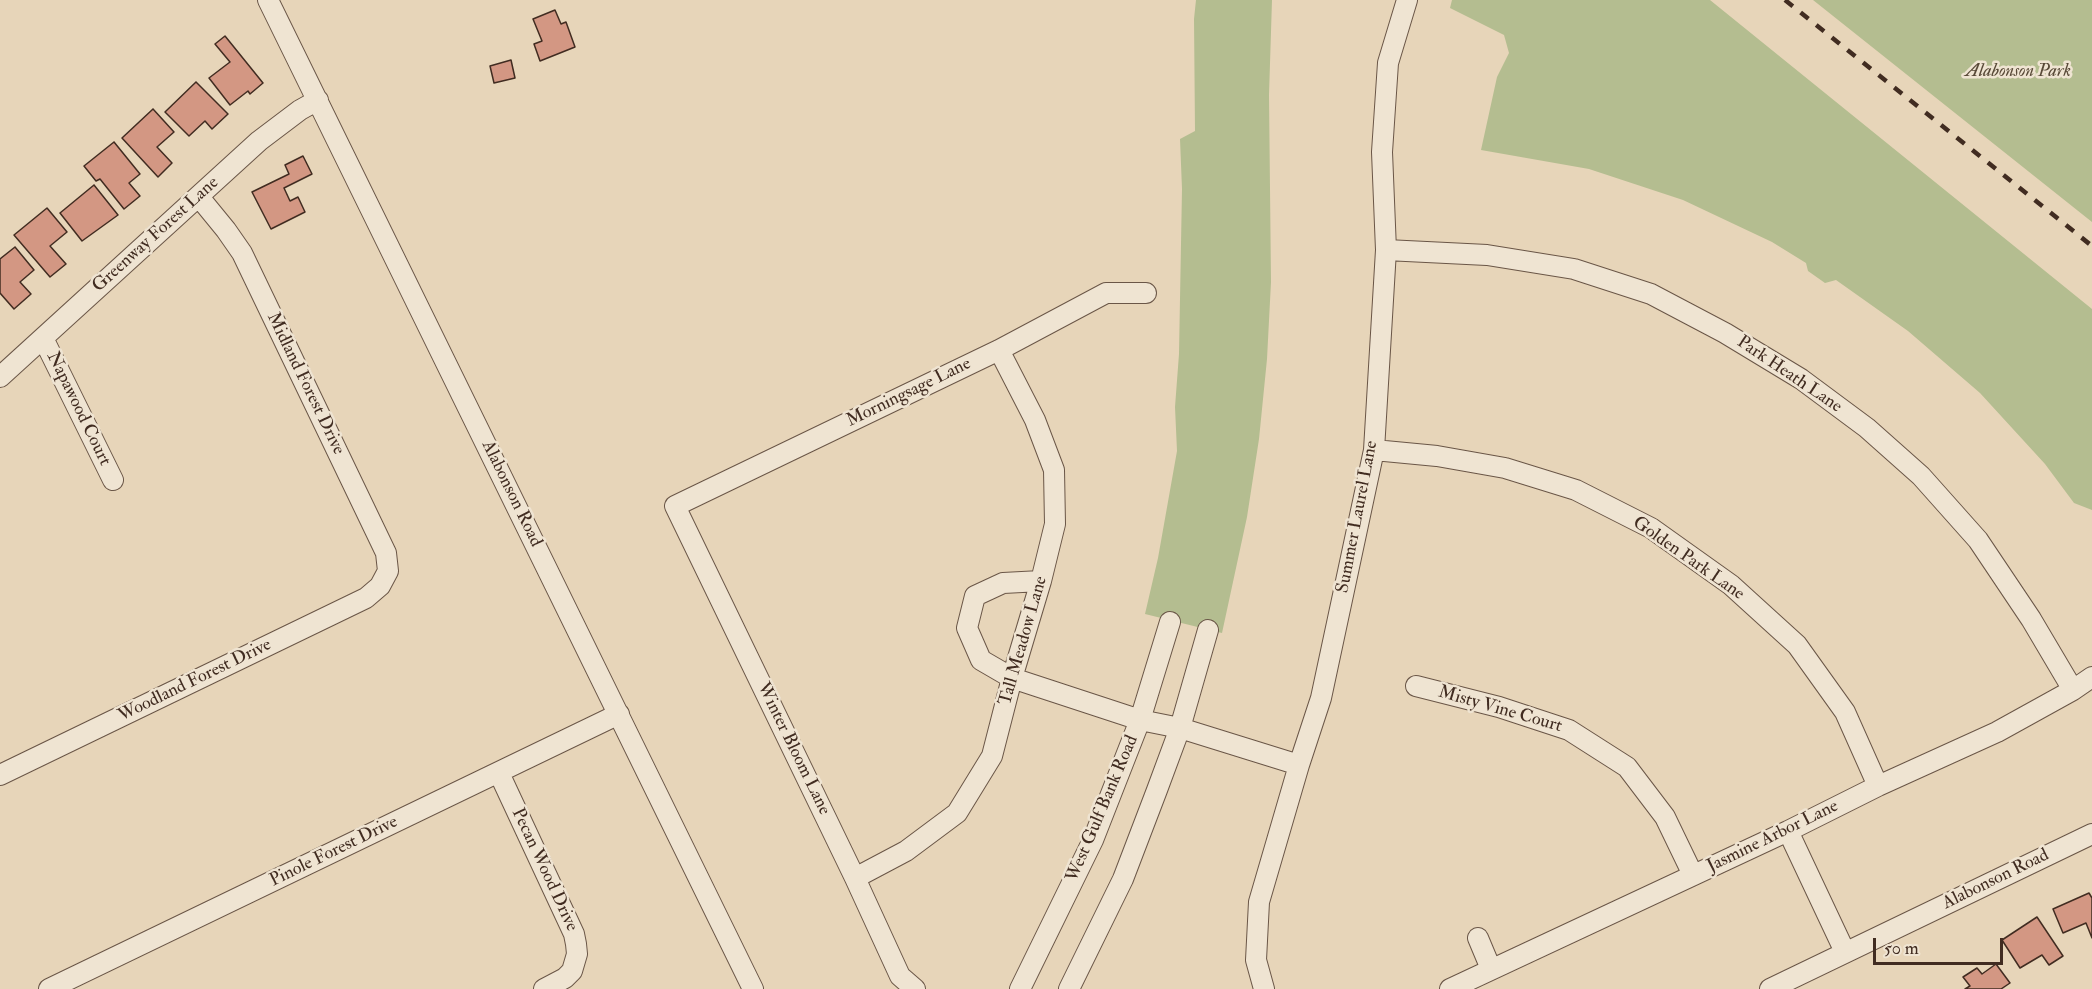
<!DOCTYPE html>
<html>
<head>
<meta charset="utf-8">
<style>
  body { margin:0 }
  #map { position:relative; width:2092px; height:989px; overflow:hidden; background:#e7d5b9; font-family:"IM FELL Double Pica",serif }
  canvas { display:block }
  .scale { position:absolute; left:1873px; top:938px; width:130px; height:27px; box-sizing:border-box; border:3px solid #412c21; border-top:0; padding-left:8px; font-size:18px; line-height:21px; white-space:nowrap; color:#412c21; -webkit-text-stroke:4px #efe4d2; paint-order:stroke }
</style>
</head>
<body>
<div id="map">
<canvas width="2092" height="989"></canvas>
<div class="scale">50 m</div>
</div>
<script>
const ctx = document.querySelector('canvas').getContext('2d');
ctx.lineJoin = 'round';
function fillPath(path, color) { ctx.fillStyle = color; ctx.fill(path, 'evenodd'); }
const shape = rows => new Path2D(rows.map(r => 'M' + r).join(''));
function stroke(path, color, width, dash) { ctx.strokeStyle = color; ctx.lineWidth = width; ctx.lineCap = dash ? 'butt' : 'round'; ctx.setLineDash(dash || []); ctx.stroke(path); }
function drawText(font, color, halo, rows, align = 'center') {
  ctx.font = font + ' "IM FELL Double Pica",serif'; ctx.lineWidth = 5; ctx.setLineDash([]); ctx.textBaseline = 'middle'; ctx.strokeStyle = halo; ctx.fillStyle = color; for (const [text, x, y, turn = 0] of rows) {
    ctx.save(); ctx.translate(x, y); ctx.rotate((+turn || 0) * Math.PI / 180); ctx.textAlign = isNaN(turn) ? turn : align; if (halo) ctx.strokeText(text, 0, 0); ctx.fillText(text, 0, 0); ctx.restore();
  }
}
fillPath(shape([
  [1196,0,1272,0,1269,95,1271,282,1267,359,1259,439,1247,517,1222,633,1145,614,1158,558,1177,451,1175,407,1179,354,1182,189,1180,139,1195,131,1194,19],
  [1452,0,1710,0,2092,309,2092,510,2074,503,2045,464,1980,393,1908,331,1836,280,1825,283,1808,271,1806,263,1772,242,1683,200,1589,169,1481,150,1497,77,1509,53,1504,35,1450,8],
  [1813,0,2092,0,2092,222]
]), '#b4bd90');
const building = shape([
  [555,10,561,24,566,22,575,47,540,61,534,44,542,41,533,19,555,10],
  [225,36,263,83,250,94,248,91,230,105,209,78,230,62,215,44,225,36],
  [511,60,515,78,494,83,490,66,511,60],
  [196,82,228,114,212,129,205,121,189,136,165,112,196,82],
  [153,109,174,132,157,147,172,163,158,177,122,138,153,109],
  [114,142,140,174,129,183,140,196,124,209,100,179,96,181,84,166,114,142],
  [303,156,312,174,284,188,290,201,298,197,305,212,271,229,252,192,289,174,285,165,303,156],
  [94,185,118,215,82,241,60,213,94,185],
  [47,208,67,232,50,246,66,264,50,277,14,235,47,208],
  [15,247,34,270,20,282,31,294,14,309,0,293,0,259,15,247],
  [2089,893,2092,898,2092,938,2086,923,2063,933,2053,909,2089,893],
  [2037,917,2063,956,2049,965,2042,955,2020,968,2002,940,2037,917],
  [1996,964,2010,983,2001,989,1965,989,1970,986,1963,977,1977,968,1982,974,1996,964]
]);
fillPath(building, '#d39783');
stroke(building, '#412c21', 1.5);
const minor = shape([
  [268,0,753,989],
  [1386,250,1487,255,1574,269,1651,294,1725,333,1801,379,1867,428,1921,476,1978,540,2031,619,2073,690],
  [43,338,113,480],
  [0,377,259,141,300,110,318,100],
  [1374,450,1437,456,1505,468,1576,490,1651,528,1731,585,1797,645,1845,712,1878,786],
  [1041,581,1003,583,975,596,967,628,981,660,1012,678,1140,720,1180,728,1299,765],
  [1416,686,1499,707,1569,730,1627,767,1665,817,1693,875],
  [499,773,574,934,576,944,577,954,572,971,565,978,544,989],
  [0,775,366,598,380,586,388,571,386,553,242,253,226,230,199,197],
  [1788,831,1845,952],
  [855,878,906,851,957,813,992,756,1012,678,1041,581,1055,524,1054,470,1035,420,999,350],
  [1478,938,1491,969],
  [49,989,619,714],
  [915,989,900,976,855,878,675,506,999,350,1106,293,1146,293],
  [1020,989,1093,840,1140,720,1170,622],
  [1069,989,1123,879,1157,790,1180,728,1208,630],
  [1264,989,1256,960,1259,902,1299,765,1321,698,1374,450,1386,250,1382,152,1388,63,1407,0],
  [1450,989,1788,831,1878,786,1997,732,2073,690,2092,677],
  [1770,989,2092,834]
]);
stroke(minor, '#6a5647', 22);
stroke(minor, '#efe4d2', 20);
stroke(shape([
  [1785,0,2092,246]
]), '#412c21', 4.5, [10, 10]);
drawText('italic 18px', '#584937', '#efe4d2', [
  ["Alabonson Park",2018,72]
]);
drawText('18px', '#412c21', '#efe4d2', [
  ["Greenway Forest Lane",156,235,-42],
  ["Park Heath Lane",1789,375,34],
  ["Midland Forest Drive",305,384,64],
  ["Morningsage Lane",909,393,-26],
  ["Napawood Court",78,409,64],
  ["Alabonson Road",511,494,64],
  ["Summer Laurel Lane",1358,517,-79],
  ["Golden Park Lane",1688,559,35],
  ["Tall Meadow Lane",1024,641,-74],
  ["Woodland Forest Drive",195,681,-26],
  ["Misty Vine Court",1500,710,16],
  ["Winter Bloom Lane",793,749,64],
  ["West Gulf Bank Road",1103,809,-67],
  ["Jasmine Arbor Lane",1773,837,-26],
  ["Pinole Forest Drive",334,852,-26],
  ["Pecan Wood Drive",544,870,65],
  ["Alabonson Road",1996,880,-26]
]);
</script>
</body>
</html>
